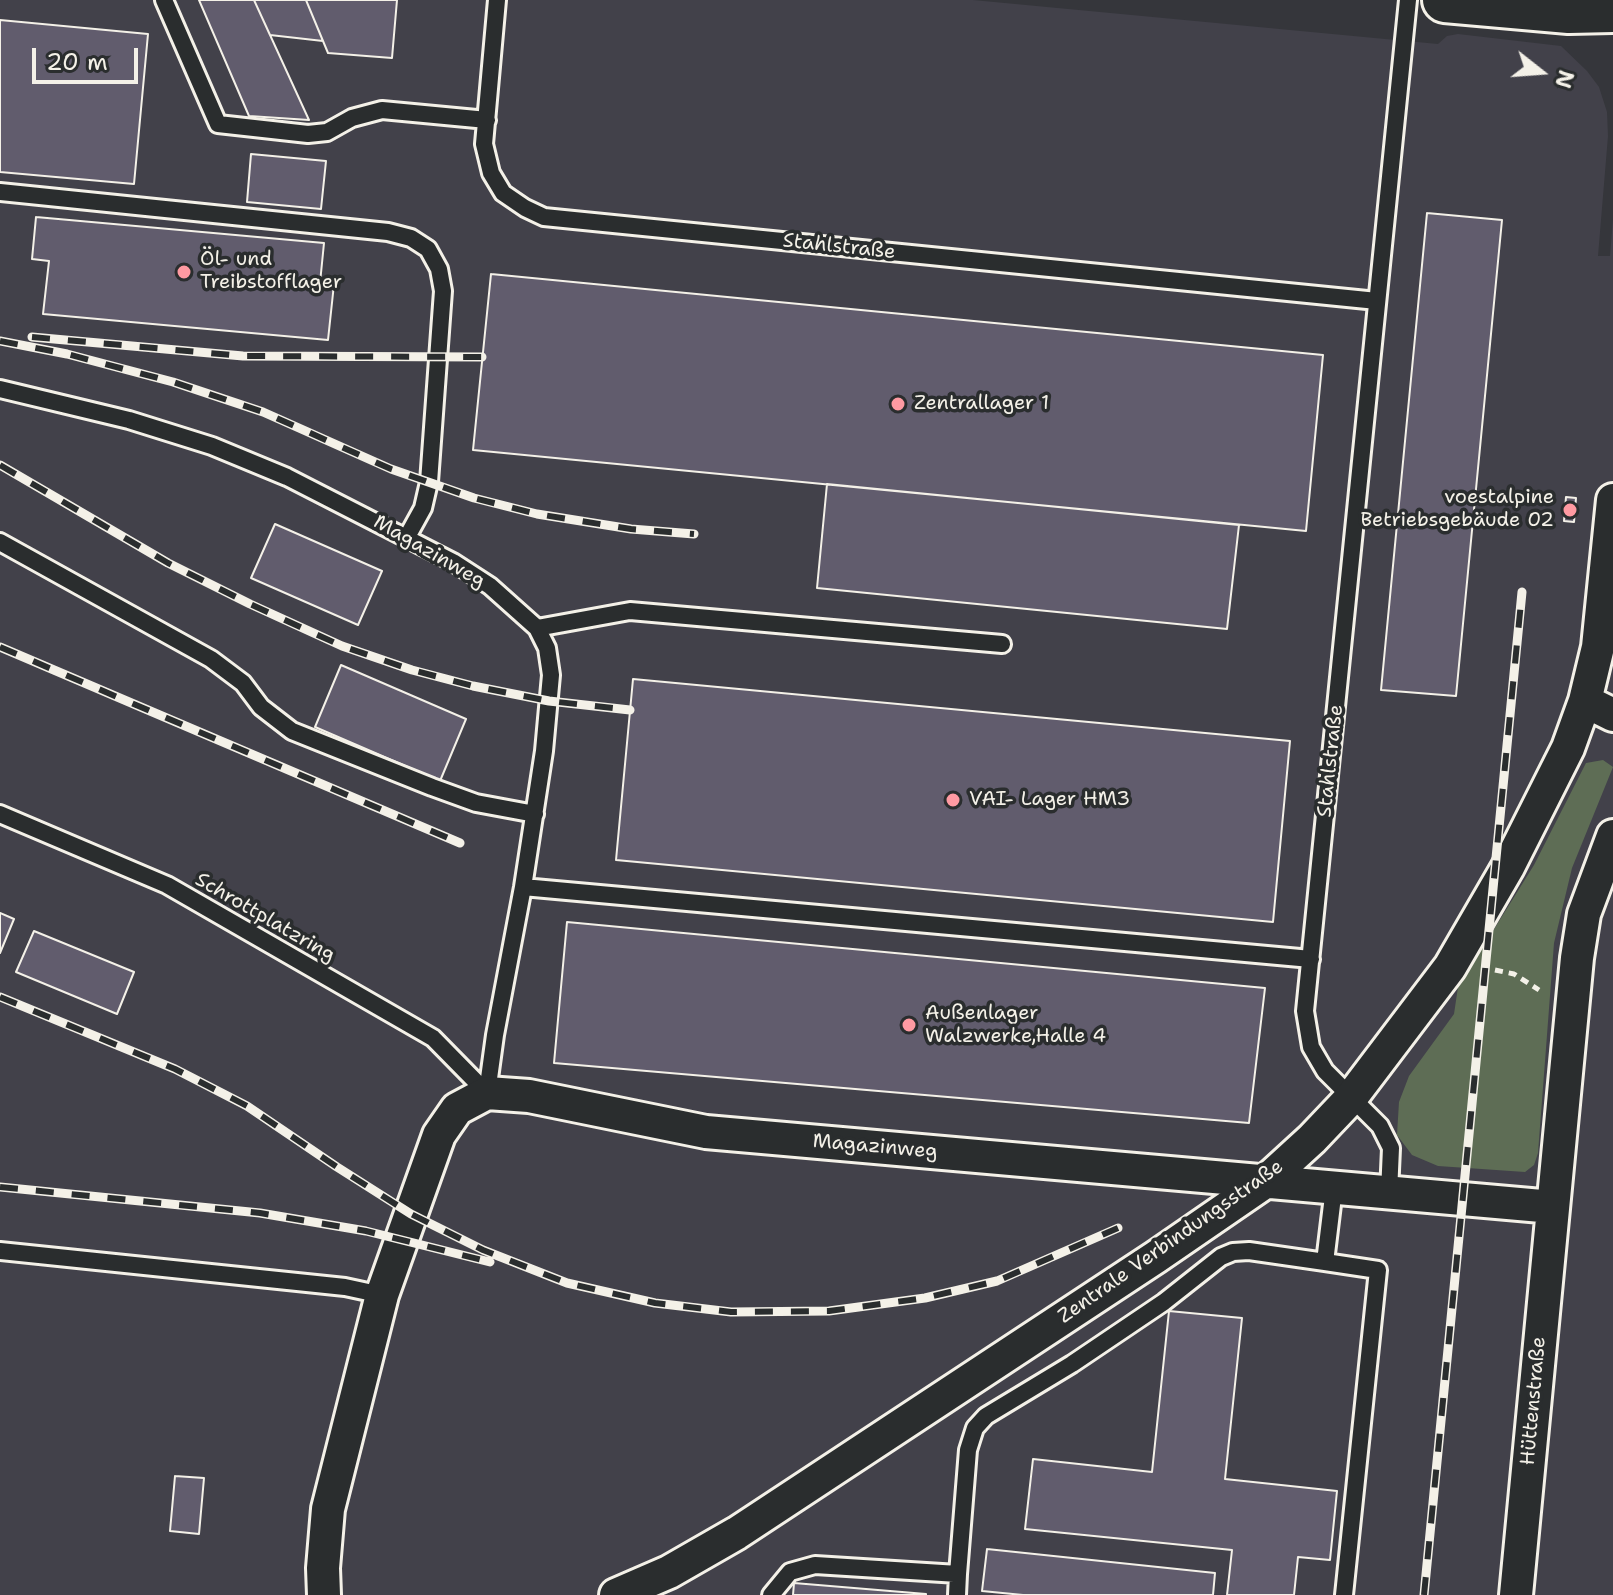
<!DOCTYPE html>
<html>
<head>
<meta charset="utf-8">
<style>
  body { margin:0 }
  #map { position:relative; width:1613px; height:1595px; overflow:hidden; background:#35363b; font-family:"Shantell Sans",sans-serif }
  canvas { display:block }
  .north { position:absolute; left:1501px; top:32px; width:80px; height:80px; -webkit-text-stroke:6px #2a2d2e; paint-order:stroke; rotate:107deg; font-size:22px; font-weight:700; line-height:32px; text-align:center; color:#f4f1e8 }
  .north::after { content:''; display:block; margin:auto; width:28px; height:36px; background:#f4f1e8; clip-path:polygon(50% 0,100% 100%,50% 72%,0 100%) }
  .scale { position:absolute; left:32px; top:48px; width:106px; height:36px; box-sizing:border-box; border:4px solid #f4f1e8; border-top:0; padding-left:10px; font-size:24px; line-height:28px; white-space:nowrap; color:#f4f1e8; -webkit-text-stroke:6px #2a2d2e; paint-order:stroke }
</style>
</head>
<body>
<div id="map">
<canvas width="1613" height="1595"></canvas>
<div class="north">N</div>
<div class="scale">20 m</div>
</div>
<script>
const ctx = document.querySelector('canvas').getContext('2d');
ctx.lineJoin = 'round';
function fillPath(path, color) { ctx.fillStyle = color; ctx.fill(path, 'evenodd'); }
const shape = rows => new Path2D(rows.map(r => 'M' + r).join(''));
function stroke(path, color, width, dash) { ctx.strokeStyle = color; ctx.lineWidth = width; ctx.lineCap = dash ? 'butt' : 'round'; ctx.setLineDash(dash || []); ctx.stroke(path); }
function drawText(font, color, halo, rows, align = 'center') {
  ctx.font = font + ' "Shantell Sans",sans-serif'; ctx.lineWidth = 7; ctx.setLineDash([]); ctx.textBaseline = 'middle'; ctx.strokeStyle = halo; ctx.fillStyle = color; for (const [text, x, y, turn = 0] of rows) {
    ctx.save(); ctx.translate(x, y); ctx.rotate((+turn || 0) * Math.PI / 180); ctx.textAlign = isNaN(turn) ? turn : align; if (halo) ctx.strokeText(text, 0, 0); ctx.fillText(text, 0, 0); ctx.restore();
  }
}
fillPath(shape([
  [0,0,973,0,1438,44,1447,36,1458,34,1561,46,1587,71,1599,87,1607,112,1608,136,1598,256,1610,256,1613,219,1613,1595,0,1595]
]), '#42414a');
fillPath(shape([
  [1603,760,1613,767,1572,868,1554,943,1538,1153,1534,1165,1525,1172,1438,1166,1412,1155,1397,1135,1399,1102,1409,1076,1454,1014,1458,987,1534,865,1586,763]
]), '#5e6d55');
const building = shape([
  [199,0,254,0,309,120,249,116,199,0],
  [254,0,306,0,323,41,270,35,254,0],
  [306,0,397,0,392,58,328,53,306,0],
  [0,20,148,34,134,184,0,172,0,20],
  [251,154,326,161,321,209,247,202,251,154],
  [1427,213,1502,220,1456,696,1381,690,1427,213],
  [36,217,324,243,320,283,334,284,328,340,43,314,49,261,32,259,36,217],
  [491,274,1323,355,1306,531,473,450,491,274],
  [827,484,1239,525,1227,629,817,588,827,484],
  [1566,497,1576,498,1574,522,1564,521,1566,497],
  [275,524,382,571,358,625,251,578,275,524],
  [341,665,466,719,440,781,315,727,341,665],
  [633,679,1290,741,1273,922,616,860,633,679],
  [0,913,14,919,0,953,0,913],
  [567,922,1265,988,1249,1123,554,1063,567,922],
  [34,931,134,972,117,1014,16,972,34,931],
  [1169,1311,1242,1318,1225,1479,1337,1491,1330,1560,1298,1557,1294,1595,1227,1595,1232,1550,1025,1529,1033,1459,1152,1472,1169,1311],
  [175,1476,204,1478,199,1534,170,1531,175,1476],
  [987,1549,1215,1573,1213,1595,1023,1595,982,1591,987,1549],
  [794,1583,926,1594,926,1595,793,1595,794,1583]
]);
fillPath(building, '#615c6d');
stroke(building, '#f4f1e8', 2);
const lane = shape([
  [164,0,218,124,308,134,327,132,352,118,382,110,487,120],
  [497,0,484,144,491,173,503,193,525,208,544,217,1377,301],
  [0,192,388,232,411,238,428,249,439,269,443,291,429,482,423,508,407,537],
  [0,389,129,420,212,446,287,477,453,562,490,586,537,628,547,648,551,675,544,751,523,887,495,1035,487,1093],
  [0,542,211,659,243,683,261,707,292,731,432,787,476,803,535,814],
  [537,628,630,611,1002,644],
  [0,814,167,885,433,1038,487,1093],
  [523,887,1311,959],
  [1334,1188,1325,1262,1378,1270,1344,1595],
  [1389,1193,1391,1148,1380,1126,1325,1071,1311,1047,1305,1011,1408,0],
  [0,1251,345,1287,382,1295],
  [958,1574,968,1450,975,1428,986,1416,1072,1364,1164,1302,1221,1257,1233,1252,1249,1251,1325,1262],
  [771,1595,790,1572,815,1565,958,1574,957,1595]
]);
const street = shape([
  [1585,701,1613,715],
  [324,1595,323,1568,328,1509,382,1295,439,1135,457,1109,487,1093,529,1096,706,1132,1553,1207],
  [616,1595,669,1572,737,1533,1156,1257,1265,1182,1312,1139,1350,1099,1450,967,1508,867,1568,748,1585,701,1598,647,1613,500],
  [1516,1595,1577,958,1584,914,1613,836]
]);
const secondary = shape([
  [1445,0,1569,11,1613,10]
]);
stroke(lane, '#f4f1e8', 22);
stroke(street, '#f4f1e8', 38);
stroke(secondary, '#f4f1e8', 50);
stroke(shape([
  [1495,970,1514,974,1539,990]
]), '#f4f1e8', 5, [8, 6]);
stroke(lane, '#2a2d2e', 16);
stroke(street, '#2a2d2e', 32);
stroke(secondary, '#2a2d2e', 44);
const rail = shape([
  [32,337,243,356,482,357],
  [0,341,67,354,173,382,263,412,391,469,474,498,537,514,631,529,694,534],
  [0,465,168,563,250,604,342,646,412,670,473,686,549,701,630,710],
  [0,647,460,843],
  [0,997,175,1069,247,1106,337,1167,411,1214,483,1250,567,1283,655,1303,731,1312,829,1311,925,1298,997,1281,1118,1228],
  [0,1187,260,1213,366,1231,490,1262],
  [1424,1595,1522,592]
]);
stroke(rail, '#f4f1e8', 9);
stroke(rail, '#2a2d2e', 6, [18]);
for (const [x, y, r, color] of [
  [184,272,8,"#ff9aa2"],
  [898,404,8,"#ff9aa2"],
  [1570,510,8,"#ff9aa2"],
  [953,800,8,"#ff9aa2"],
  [909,1025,8,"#ff9aa2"]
]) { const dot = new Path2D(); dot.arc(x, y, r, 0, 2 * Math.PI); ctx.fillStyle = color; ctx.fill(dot); stroke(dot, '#2a2d2e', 3); }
drawText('20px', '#f4f1e8', '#2a2d2e', [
  ["Stahlstraße",839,247,6],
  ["Magazinweg",429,552,30],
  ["Stahlstraße",1331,761,-84],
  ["Schrottplatzring",265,918,30],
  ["Magazinweg",875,1147,5],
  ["Zentrale Verbindungsstraße",1171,1242,-35],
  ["Hüttenstraße",1534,1401,-85]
]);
drawText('20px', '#f4f1e8', '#2a2d2e', [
  ["Öl- und",200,260],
  ["Treibstofflager",200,283],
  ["Zentrallager 1",914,404],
  ["voestalpine",1554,498,"right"],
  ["Betriebsgebäude 02",1554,521,"right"],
  ["VAI- Lager HM3",969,800],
  ["Außenlager",925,1014],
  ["Walzwerke,Halle 4",925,1037]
], 'left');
</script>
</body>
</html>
